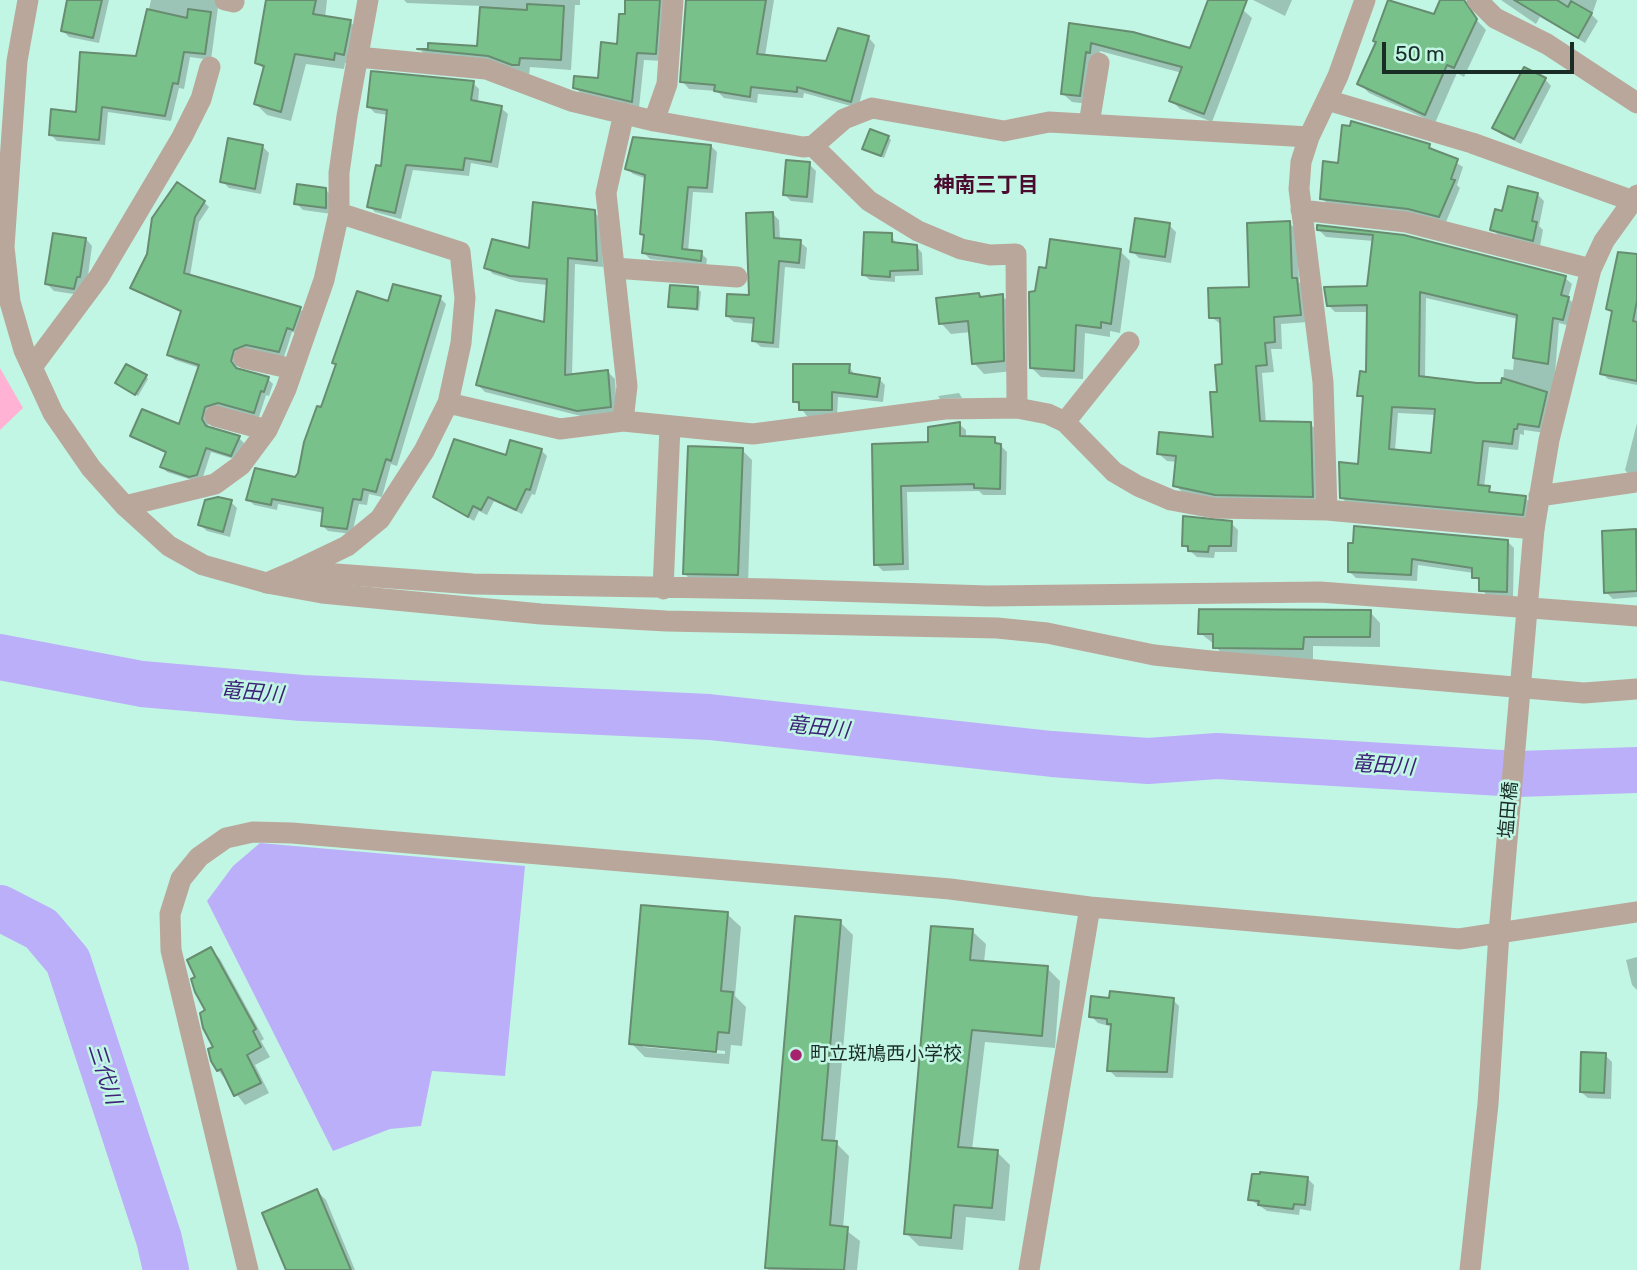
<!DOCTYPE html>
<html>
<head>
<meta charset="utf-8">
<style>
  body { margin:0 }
  #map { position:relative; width:1637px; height:1270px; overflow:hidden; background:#c2f6e4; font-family:Rubik,sans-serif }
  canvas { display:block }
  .scale { position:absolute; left:1382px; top:42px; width:192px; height:32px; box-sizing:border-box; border:4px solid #192d26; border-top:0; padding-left:9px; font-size:21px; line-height:24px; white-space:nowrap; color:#192d26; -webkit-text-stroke:5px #c2f6e4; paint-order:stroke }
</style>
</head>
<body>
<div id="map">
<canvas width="1637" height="1270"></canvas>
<div class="scale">50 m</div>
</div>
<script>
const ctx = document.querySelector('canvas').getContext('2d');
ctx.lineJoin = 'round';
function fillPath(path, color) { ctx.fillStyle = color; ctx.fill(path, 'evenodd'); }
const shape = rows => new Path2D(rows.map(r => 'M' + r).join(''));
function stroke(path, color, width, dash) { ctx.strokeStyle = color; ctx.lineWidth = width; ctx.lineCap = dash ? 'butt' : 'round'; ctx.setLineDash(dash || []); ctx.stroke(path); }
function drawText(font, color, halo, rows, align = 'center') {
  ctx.font = font + ' Rubik,"Noto Sans JP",sans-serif'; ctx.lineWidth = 5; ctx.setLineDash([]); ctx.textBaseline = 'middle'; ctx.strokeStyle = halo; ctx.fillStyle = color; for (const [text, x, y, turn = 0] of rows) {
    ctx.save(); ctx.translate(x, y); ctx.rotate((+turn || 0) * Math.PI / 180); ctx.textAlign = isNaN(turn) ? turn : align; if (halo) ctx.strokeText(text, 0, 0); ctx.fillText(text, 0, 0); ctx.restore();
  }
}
fillPath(shape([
  [0,368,23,408,0,430]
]), '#ffb2d4');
fillPath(shape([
  [260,843,525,866,505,1076,432,1071,421,1126,390,1129,333,1151,207,901,233,866]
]), '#bcaffa');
fillPath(shape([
  [69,0,109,0,99,43,69,37,63,31],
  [151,0,219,0,211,60,190,57,184,89,179,88,171,121,108,112,105,145,57,141,51,135,138,58],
  [267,0,327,0,325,18,350,22,361,32,354,65,345,63,344,69,306,64,291,121,267,115,256,104,265,70,257,62],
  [404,0,580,0,580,5,575,5,571,70,530,67,529,75,430,59,421,51,429,51,430,45,479,48,482,6,407,3],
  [627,0,669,0,663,61,644,60,639,108,582,95,575,87,600,80,619,46],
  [688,0,774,0,765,56,827,63,868,37,875,45,858,108,804,93,803,98,758,94,757,103,724,98,717,91,689,89,682,81],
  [1210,0,1243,10,1252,18,1212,122,1180,109,1172,101,1182,73,1100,51,1089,104,1072,102,1063,94,1071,25,1191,50],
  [1253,0,1292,0,1285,16],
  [1442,0,1465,8,1486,30,1464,77,1457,73,1435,123,1369,93,1359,83,1435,16],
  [1501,0,1597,0,1592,15,1598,21,1585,43,1540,17,1536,24],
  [1545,79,1551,86,1521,144,1501,134,1494,127],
  [473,83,479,89,478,103,501,108,508,114,498,168,471,163,469,176,413,170,401,219,375,212,369,206,382,168,388,115,375,113,369,107],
  [888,137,891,140,884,158,864,149],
  [262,146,269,153,261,194,229,188,222,181],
  [711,146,717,152,713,193,693,192,688,252,701,253,707,259,706,266,650,259,644,253,645,237,642,234,647,179,633,174,627,168],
  [1429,146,1463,167,1457,185,1460,188,1446,222,1328,204,1321,198,1340,165],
  [809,164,816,171,813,203,791,201,784,194],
  [325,189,332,196,332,214,303,210,296,203],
  [1537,194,1544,201,1539,226,1543,230,1540,246,1499,236,1492,229,1504,213],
  [204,202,209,207,199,222,190,276,300,309,305,314,298,334,292,332,284,357,239,355,237,370,268,379,273,384,269,396,266,395,259,417,210,412,208,428,239,438,244,443,237,460,211,452,202,480,195,481,167,472,162,467,167,454,132,436,180,427,200,368,175,360,169,355,182,313,133,287],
  [594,212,601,219,603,267,575,264,572,376,608,372,615,379,617,414,585,417,485,392,478,385,545,324,548,285,519,282,493,274,486,267,530,251],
  [773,214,779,220,780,240,800,242,807,248,805,269,785,267,779,348,761,347,754,341,755,324,734,322,727,316,751,297],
  [1289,223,1297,230,1299,282,1304,287,1308,322,1281,324,1282,349,1271,349,1274,372,1262,373,1266,423,1310,424,1318,431,1320,503,1224,502,1184,494,1177,487,1178,462,1167,461,1159,454,1215,439,1223,366,1222,325,1211,317,1251,289],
  [1169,225,1176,232,1171,263,1139,258,1132,251],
  [1319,230,1403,237,1565,278,1572,284,1568,298,1575,305,1570,326,1559,323,1553,399,1545,433,1524,430,1524,435,1520,434,1518,450,1489,447,1484,487,1497,495,1525,498,1532,504,1529,521,1348,504,1341,497,1360,466,1364,400,1359,395,1368,374,1369,312,1335,312,1328,305,1368,288,1374,241,1326,237],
  [1426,298,1518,319,1513,370,1504,369,1503,385,1425,378],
  [1398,413,1437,415,1432,454,1395,451],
  [891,235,897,245,917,247,922,253,923,275,895,276,895,282,870,280,864,275],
  [86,239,92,246,87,283,80,295,54,291,47,284],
  [1120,251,1130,261,1120,333,1110,331,1110,337,1085,333,1083,379,1041,377,1032,368,1037,293,1048,270],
  [1637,256,1637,385,1608,379,1602,373,1613,314,1608,309],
  [698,289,701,292,699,311,670,306],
  [979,295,982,298,1002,296,1013,306,1013,371,984,374,974,363,971,332,951,334,941,323],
  [440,298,446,304,397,466,391,464,382,497,369,494,367,505,359,504,352,534,328,531,322,525,324,513,278,504,277,510,254,505,248,499,295,479,300,473,337,366,334,363,389,303],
  [849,366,855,376,879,379,885,385,883,402,838,397,837,416,807,416,795,401],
  [146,376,148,379,138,396,120,385],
  [959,393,962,398,940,399,938,396],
  [1637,423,1637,476,1630,476,1625,470],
  [959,424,966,430,966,438,994,439,1007,452,1006,495,983,495,979,491,907,492,909,570,883,571,876,564,874,446,930,444],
  [541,450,547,456,535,495,532,494,522,514,494,501,487,515,479,511,474,521,435,497,507,457],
  [742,450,752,460,748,585,695,584,685,574],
  [231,502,237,508,230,537,207,531,200,525],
  [1231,523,1238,530,1237,552,1215,552,1214,558,1197,557,1183,545],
  [1635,531,1637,597,1613,599,1606,592],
  [1507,541,1514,548,1513,598,1487,597,1474,573,1418,565,1417,581,1356,578,1349,571,1354,545],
  [1370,612,1380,623,1380,647,1313,646,1313,659,1225,658,1214,644,1200,633],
  [727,914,741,927,735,996,746,1007,742,1046,731,1045,729,1064,645,1057,631,1043],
  [643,1043,725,1051,725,1054,643,1047],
  [840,922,853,935,835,1142,849,1156,843,1228,860,1241,857,1270,769,1270,766,1268],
  [972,931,986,944,984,962,1047,968,1060,981,1055,1048,985,1042,972,1150,997,1152,1010,1165,1005,1221,966,1217,963,1250,919,1246,906,1233],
  [211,949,220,959,264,1039,261,1041,270,1057,255,1065,269,1093,245,1105,218,1070,211,1050,216,1047,207,1011],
  [1637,957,1637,990,1632,985,1626,960],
  [1173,1000,1179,1006,1173,1078,1116,1077,1109,1070,1113,1027,1098,1023,1091,1016],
  [1605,1055,1612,1062,1611,1099,1588,1098,1581,1092],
  [1307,1178,1314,1185,1311,1211,1300,1209,1299,1215,1267,1211,1250,1199],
  [317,1191,326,1200,355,1270,288,1270]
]), '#0003');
stroke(shape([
  [0,657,142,684,302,698,709,717,1052,754,1148,761,1217,756,1518,774,1637,770],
  [0,908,41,929,68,961,159,1239,166,1270]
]), '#bcaffa', 46);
const building = shape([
  [67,0,102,0,93,38,61,31,67,0],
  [266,0,316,0,313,14,351,20,344,55,335,53,334,60,295,54,281,112,254,104,264,66,255,63,266,0],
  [625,0,660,0,656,54,637,53,632,102,573,88,574,76,598,78,601,42,617,44,619,14,625,14,625,0],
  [686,0,766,0,757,54,826,61,838,28,869,36,851,102,797,87,797,92,751,87,750,97,714,91,715,85,680,82,686,0],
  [1208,0,1247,0,1204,114,1169,101,1182,67,1091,43,1090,53,1086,52,1080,96,1061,94,1069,23,1133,32,1190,48,1208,0],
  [1388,0,1434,14,1440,0,1464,0,1477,19,1454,68,1447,65,1425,115,1357,84,1376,42,1373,41,1388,0],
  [1514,0,1557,0,1568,7,1571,1,1592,13,1578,38,1514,0],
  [527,4,564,6,561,60,520,58,519,65,512,65,488,56,417,49,428,49,428,43,477,46,480,7,527,10,527,4],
  [147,9,187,18,188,9,211,12,205,54,184,52,178,84,173,83,165,116,102,107,99,140,49,135,51,109,76,112,80,52,136,56,147,9],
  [1524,67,1546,78,1514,139,1492,128,1524,67],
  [371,71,474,81,471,100,502,106,491,162,465,158,463,170,406,165,395,213,367,207,376,165,381,166,387,110,367,107,371,71],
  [1351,121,1430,144,1429,148,1458,159,1451,179,1455,180,1439,217,1408,209,1320,199,1323,161,1338,163,1342,125,1350,126,1351,121],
  [870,129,889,136,881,156,862,149,870,129],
  [633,137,711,145,707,188,688,187,682,249,702,251,701,261,642,253,644,235,640,234,645,175,625,169,633,137],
  [228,138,263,145,255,189,220,182,228,138],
  [786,160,810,162,807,197,783,195,786,160],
  [177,182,205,201,195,217,184,273,301,307,293,330,287,328,279,352,246,345,234,350,231,361,236,368,269,377,264,392,261,391,254,413,218,403,205,407,202,419,206,426,240,436,231,456,206,448,197,475,189,477,160,467,166,452,130,436,142,409,179,424,199,365,167,355,181,311,130,288,147,254,152,218,177,182],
  [297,184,326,188,326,208,294,204,297,184],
  [1508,186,1538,193,1532,221,1537,222,1533,241,1490,230,1495,209,1502,211,1508,186],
  [533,202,595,210,597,261,568,258,565,375,608,370,611,407,577,411,476,385,496,310,544,322,547,279,510,276,484,268,492,239,529,248,533,202],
  [773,212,774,238,801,240,799,263,779,261,773,343,752,341,754,318,726,316,727,294,749,295,746,213,773,212],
  [1135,218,1170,223,1165,257,1130,252,1135,218],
  [1290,221,1292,278,1297,278,1301,315,1274,317,1275,342,1265,343,1267,365,1256,366,1260,421,1311,422,1313,497,1215,495,1173,486,1176,456,1157,454,1159,432,1213,437,1210,392,1217,392,1215,365,1222,364,1220,318,1209,318,1208,288,1249,287,1247,223,1290,221],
  [1317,225,1404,235,1566,276,1561,295,1569,297,1563,320,1553,318,1548,364,1513,358,1517,315,1420,292,1419,376,1477,383,1501,383,1502,378,1547,392,1539,427,1518,424,1517,429,1514,429,1512,444,1483,441,1478,485,1490,486,1489,492,1526,496,1523,515,1340,498,1339,462,1358,464,1363,396,1357,396,1360,371,1366,372,1367,305,1327,306,1324,287,1367,286,1373,235,1317,230,1317,225],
  [1392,407,1435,409,1431,453,1389,449,1392,407],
  [864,232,892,233,892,242,917,245,918,270,890,271,890,277,862,275,864,232],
  [53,233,86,238,80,277,77,277,74,289,45,284,53,233],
  [1050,239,1121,249,1111,324,1101,322,1101,328,1076,325,1074,371,1030,368,1029,292,1035,291,1039,267,1046,268,1050,239],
  [1618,252,1637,254,1637,301,1633,321,1637,322,1637,381,1600,374,1612,311,1606,309,1618,252],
  [393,284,441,296,391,461,386,459,376,492,363,489,361,500,353,499,347,529,321,526,323,508,272,499,271,505,246,500,255,468,295,477,298,473,304,442,317,406,321,407,336,364,332,363,357,291,388,301,393,284],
  [670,285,698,287,697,309,668,307,670,285],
  [979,293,980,297,1003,294,1004,361,972,364,968,321,939,324,936,298,979,293],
  [126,364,147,375,135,395,115,383,126,364],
  [793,364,850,364,849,373,880,378,877,397,832,392,832,410,799,410,799,402,793,402,793,364],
  [960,422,960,436,995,437,995,443,1001,444,1000,489,974,488,974,484,901,486,903,564,874,565,872,444,928,442,928,427,960,422],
  [454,439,506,455,510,440,542,449,530,490,526,489,516,510,488,497,481,510,473,506,468,517,433,497,454,439],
  [688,446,743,448,738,575,683,574,688,446],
  [218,497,232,500,223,532,198,525,205,500,218,497],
  [1183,516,1232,521,1231,546,1209,546,1208,552,1188,551,1188,546,1182,546,1183,516],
  [1354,526,1508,540,1507,592,1479,591,1479,578,1472,578,1472,568,1412,559,1411,575,1348,572,1348,543,1353,543,1354,526],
  [1636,529,1637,591,1604,593,1602,531,1636,529],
  [1199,609,1371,610,1370,637,1304,637,1303,649,1213,648,1213,634,1198,634,1199,609],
  [641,905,728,912,721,991,733,992,729,1033,718,1032,716,1052,629,1044,641,905],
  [795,916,841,920,822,1140,837,1141,830,1225,848,1227,844,1270,765,1268,795,916],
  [931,926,973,929,970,960,1048,966,1042,1036,972,1030,958,1147,998,1150,992,1208,954,1205,951,1238,904,1234,931,926],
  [211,947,256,1029,253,1031,261,1047,247,1055,261,1083,234,1096,221,1069,217,1071,211,1061,208,1049,213,1047,203,1028,200,1013,205,1010,195,992,191,979,195,977,187,960,211,947],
  [1110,991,1174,998,1167,1072,1107,1071,1111,1024,1107,1024,1107,1019,1089,1017,1091,996,1109,998,1110,991],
  [1581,1052,1606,1053,1604,1093,1580,1092,1581,1052],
  [1260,1172,1308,1177,1305,1205,1294,1204,1293,1209,1258,1205,1259,1201,1248,1200,1252,1174,1260,1174,1260,1172],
  [317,1189,351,1270,286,1270,262,1213,317,1189]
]);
fillPath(building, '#79c18b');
stroke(building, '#678c70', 2);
stroke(shape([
  [225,0,234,2],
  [1477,0,1495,18,1547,44,1637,103],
  [357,57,486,69,571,101,654,121,803,147,813,146,844,119,872,108,1004,131,1049,122,1309,137],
  [1327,100,1472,143,1633,201],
  [654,121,667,84,673,0],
  [1089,124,1099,63],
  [813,146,869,201,918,231,961,249,990,255,1016,254,1017,408],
  [1301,210,1406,222,1591,269],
  [614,268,737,277],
  [244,358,293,369],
  [32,367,99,277,182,137,201,99,210,67],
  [448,403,560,429,623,421,753,434,945,409,1017,408,1048,414,1065,422,1114,472,1138,486,1171,500,1214,508,1327,510,1534,529,1549,440,1591,269,1604,241,1637,195],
  [215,416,267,430],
  [623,421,627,386,606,193,624,113],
  [1065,422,1129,342],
  [1539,496,1637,482],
  [125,506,215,484,241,465,267,430,286,389,324,280,339,213,339,173,347,116,368,0],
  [1327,510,1323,382,1299,189,1301,162,1309,137,1338,76,1365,0],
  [297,570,347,546,380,519,424,451,448,403,461,343,465,298,460,252,339,213],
  [267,583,295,571,473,584,772,589,988,596,1320,592,1637,616],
  [663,589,670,427],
  [248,1270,171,950,170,914,181,879,199,857,226,838,253,832,292,833,950,889,1090,907,1459,939,1637,912],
  [1029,1270,1090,907],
  [1470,1270,1488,1104,1499,933]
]), '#baa79c', 21);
stroke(shape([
  [28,0,17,61,4,247,10,302,24,350,53,413,91,468,125,506,169,546,203,565,267,583,322,593,541,614,666,621,997,628,1047,633,1154,655,1211,661,1584,693,1637,689],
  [1499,933,1534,529]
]), '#baa79c', 21);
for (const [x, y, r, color] of [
  [796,1055,7,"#a7226d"]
]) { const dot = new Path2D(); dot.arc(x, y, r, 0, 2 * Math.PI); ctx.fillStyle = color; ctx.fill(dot); stroke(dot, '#c2f6e4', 2.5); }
drawText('19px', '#192d26', '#c2f6e4', [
  ["塩田橋",1509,810,-85]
]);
drawText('19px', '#192d26', '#c2f6e4', [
  ["町立斑鳩西小学校",810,1055]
], 'left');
drawText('bold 21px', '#4b0b2f', '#c2f6e4', [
  ["神南三丁目",986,186]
]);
drawText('italic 21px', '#3c2377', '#c2f6e4', [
  ["竜田川",252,693,5],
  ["竜田川",818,728,6],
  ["竜田川",1383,766,4],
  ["三代川",104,1074,72]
]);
</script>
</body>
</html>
